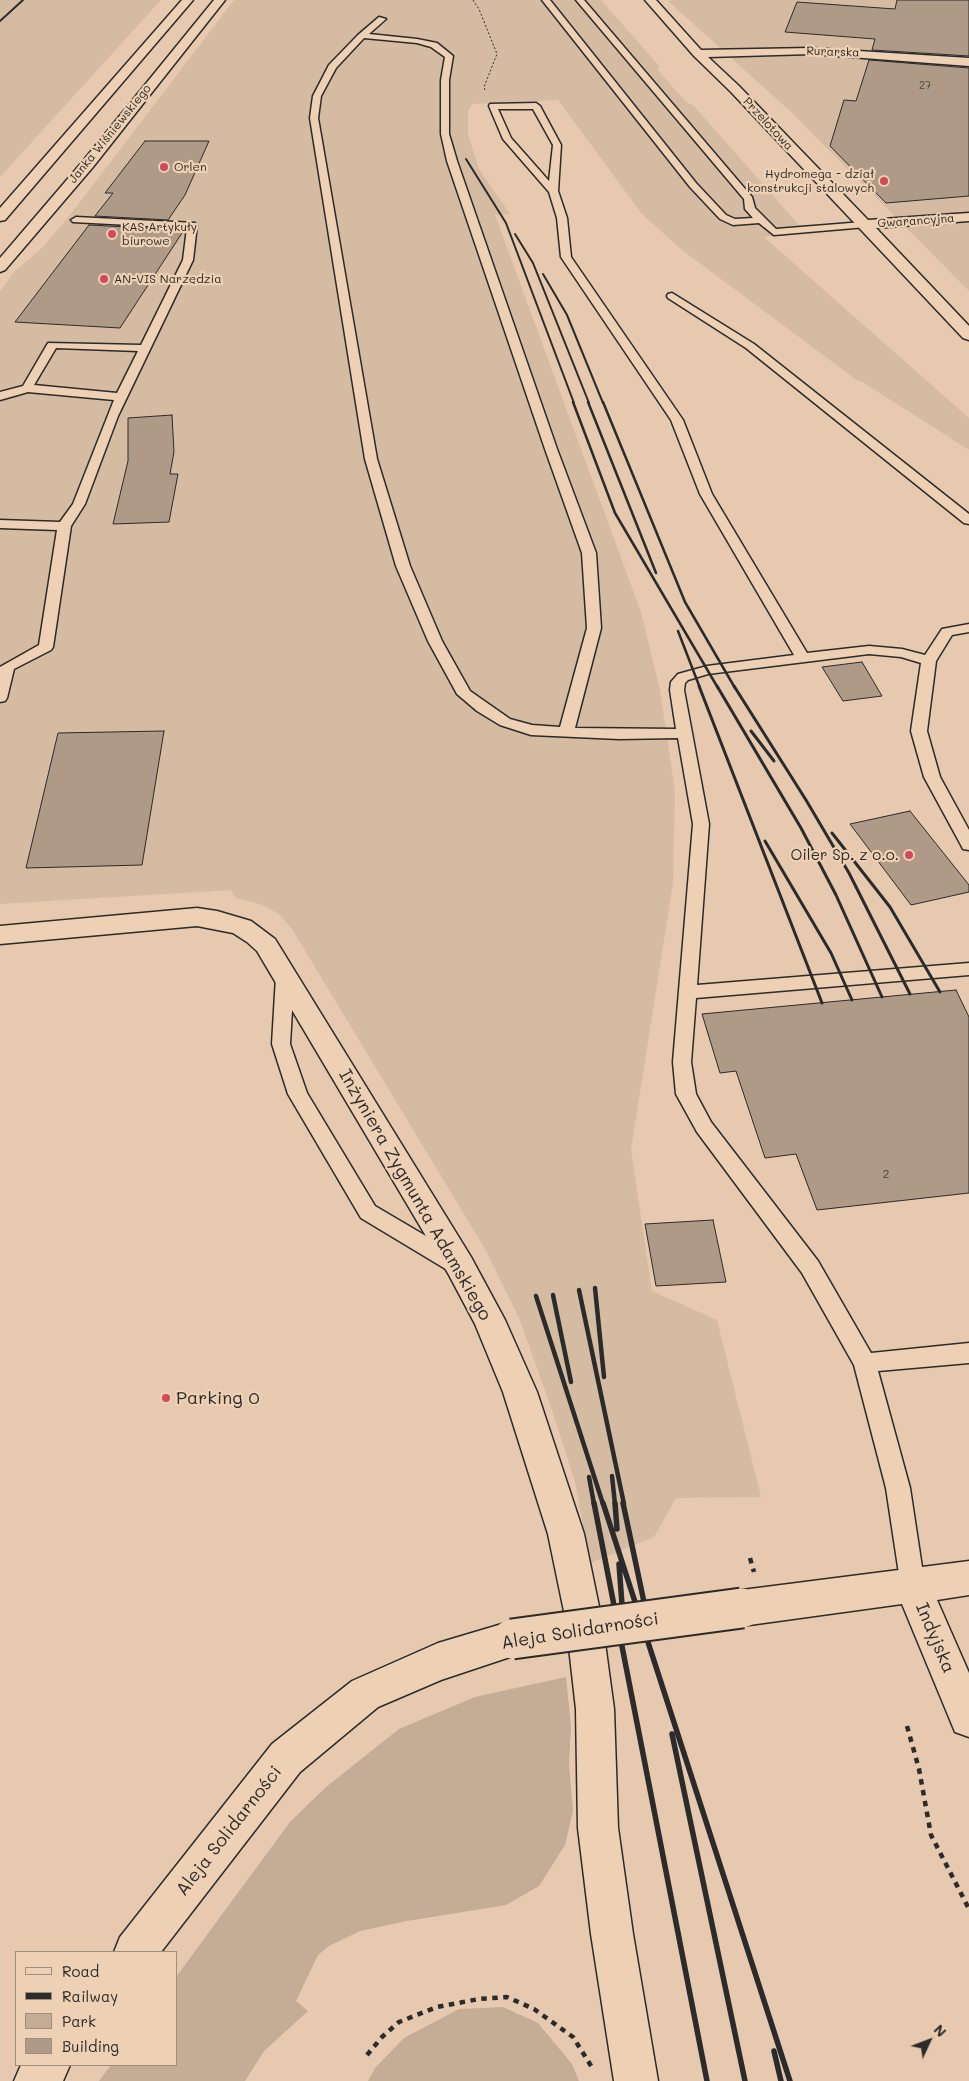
<!DOCTYPE html>
<html>
<head>
<meta charset="utf-8">
<style>
  body { margin:0 }
  #map { position:relative; width:969px; height:2081px; overflow:hidden; background:#e6c9af; font-family:Mali,sans-serif }
  canvas { display:block }
  .legend { position:absolute; left:15px; top:1951px; width:162px; height:115px; box-sizing:border-box; background:#eed0b4; border:1px solid #a08e7d; margin:0; padding:6px 9px; list-style:none; font-size:15px; color:#2b2b2b }
  .legend li { display:flex; align-items:center; gap:10px; height:25px }
  .legend b { width:25px; border:1px solid #a08e7d }
  .north { position:absolute; left:904px; top:2016px; width:50px; height:50px; -webkit-text-stroke:4px #eed0b4; paint-order:stroke; rotate:47deg; font-size:14px; font-weight:700; line-height:20px; text-align:center; color:#2b2b2b }
  .north::after { content:''; display:block; margin:auto; width:18px; height:22px; background:#2b2b2b; clip-path:polygon(50% 0,100% 100%,50% 72%,0 100%) }
</style>
</head>
<body>
<div id="map">
<canvas width="969" height="2081"></canvas>
<ul class="legend">
<li><b style="height:6px;background:#eed0b4"></b>Road</li>
<li><b style="height:6px;background:#2b2b2b"></b>Railway</li>
<li><b style="height:14px;background:#c4ac96"></b>Park</li>
<li><b style="height:14px;background:#af9a88"></b>Building</li>
</ul>
<div class="north">N</div>
</div>
<script>
const ctx = document.querySelector('canvas').getContext('2d');
ctx.lineJoin = 'round';
function fillPath(path, color) { ctx.fillStyle = color; ctx.fill(path, 'evenodd'); }
const shape = rows => new Path2D(rows.map(r => 'M' + r).join(''));
function stroke(path, color, width, dash) { ctx.strokeStyle = color; ctx.lineWidth = width; ctx.lineCap = dash ? 'butt' : 'round'; ctx.setLineDash(dash || []); ctx.stroke(path); }
function drawText(font, color, halo, rows, align = 'center') {
  ctx.font = font + ' Mali,sans-serif'; ctx.lineWidth = 4.5; ctx.setLineDash([]); ctx.textBaseline = 'middle'; ctx.strokeStyle = halo; ctx.fillStyle = color; for (const [text, x, y, turn = 0] of rows) {
    ctx.save(); ctx.translate(x, y); ctx.rotate((+turn || 0) * Math.PI / 180); ctx.textAlign = isNaN(turn) ? turn : align; if (halo) ctx.strokeText(text, 0, 0); ctx.fillText(text, 0, 0); ctx.restore();
  }
}
fillPath(shape([
  [0,0,161,0,0,177],
  [234,0,601,0,660,67,657,69,687,103,693,105,806,233,764,237,969,418,969,450,861,381,858,381,682,250,642,214,558,100,472,104,468,112,468,135,479,169,510,214,495,215,641,612,660,690,675,791,673,883,631,1150,652,1291,717,1320,761,1497,676,1498,654,1537,590,1563,575,1482,553,1413,519,1318,485,1249,292,929,279,914,260,904,235,898,231,890,0,904,0,291,15,271,43,247,70,215],
  [672,0,969,0,969,291,790,111,668,1]
]), '#d6bba3');
fillPath(shape([
  [566,1677,571,1726,569,1765,573,1811,565,1845,539,1886,506,1905,407,1921,360,1931,329,1946,318,1955,296,2001,308,2011,264,2051,245,2081,99,2081,111,2065,176,2065,176,1977,290,1822,326,1787,399,1729,475,1697],
  [503,2007,538,2023,572,2064,579,2081,368,2081,375,2068,404,2038,459,2009]
]), '#c4ac96');
const building = shape([
  [897,0,969,0,969,56,872,50,875,39,785,32,797,2,895,9,897,0],
  [869,60,969,68,969,196,886,203,830,146,844,100,856,101,869,60],
  [145,141,209,141,185,195,168,220,95,216,113,193,105,193,145,141],
  [89,225,184,230,120,328,15,322,89,225],
  [172,415,174,452,170,474,178,474,169,522,113,524,128,461,128,418,172,415],
  [862,662,882,696,843,701,822,667,862,662],
  [164,731,142,865,26,868,58,733,164,731],
  [910,811,969,885,969,892,911,905,850,824,910,811],
  [956,990,969,1017,969,1193,817,1210,796,1154,765,1158,736,1071,720,1073,702,1014,956,990],
  [713,1220,726,1282,656,1286,645,1224,713,1220]
]);
fillPath(building, '#af9a88');
stroke(building, '#2b2b2b', 1);
const lane = shape([
  [542,0,550,0,696,183,726,215,735,219,753,218,745,209,744,199,576,0,584,0,752,197,755,208,776,229,863,222,866,223,866,227,774,235,759,223,733,225,720,219,690,187,542,0],
  [379,17,386,19,369,34,417,39,437,43,453,56,449,80,449,134,457,161,557,449,596,553,601,628,575,728,676,729,670,690,671,682,678,674,707,666,794,655,700,494,671,420,561,257,557,218,549,192,503,139,489,106,490,104,536,103,540,106,561,145,558,191,567,218,571,257,683,420,712,494,807,653,869,646,902,649,925,655,942,629,969,624,969,632,952,635,936,661,927,731,940,777,969,830,969,850,963,849,961,845,924,777,911,731,921,663,901,657,869,654,708,674,688,680,685,683,684,690,709,824,697,985,969,963,969,975,696,998,691,1062,696,1094,711,1122,818,1261,871,1353,969,1343,969,1363,878,1371,910,1488,925,1587,922,1595,913,1599,904,1595,901,1587,886,1488,854,1365,802,1273,697,1132,676,1094,673,1062,693,824,678,738,619,739,531,735,500,725,477,711,457,694,428,641,396,566,365,459,310,118,313,96,329,65,358,35,379,17],
  [364,38,417,43,431,47,445,57,441,80,441,134,447,161,545,449,582,553,587,628,560,727,532,725,510,719,470,691,442,641,410,566,377,459,318,118,321,96,336,68,364,38],
  [498,109,533,109,553,145,549,181,511,138,498,109],
  [76,217,195,223,197,225,193,260,118,416,85,504,71,526,53,647,51,650,14,669,7,698,5,701,0,702,0,667,39,645,57,530,0,528,0,520,60,522,73,504,114,400,28,392,0,400,0,392,23,386,48,343,141,345,183,260,187,228,73,222,71,220,76,217],
  [56,348,138,351,117,393,34,385,56,348],
  [672,293,754,344,969,514,969,524,964,523,746,348,668,298,667,296,668,294,672,293],
  [285,971,291,973,294,977,290,1044,307,1093,375,1206,465,1259,468,1265,465,1271,457,1274,449,1271,361,1218,288,1094,272,1044,276,977,279,973,285,971]
]);
const street = shape([
  [645,0,656,0,701,50,811,48,969,58,969,66,811,54,708,57,739,86,868,220,969,213,969,221,876,228,969,326,969,340,963,338,731,92,694,56,645,0],
  [197,908,217,911,251,921,275,939,471,1257,505,1320,537,1392,584,1534,602,1621,614,1709,618,1828,633,1934,658,2081,614,2081,591,1934,578,1828,576,1709,566,1621,548,1534,503,1392,475,1324,449,1275,257,951,247,942,233,933,197,926,0,944,0,926,197,908]
]);
const secondary = shape([
  [969,1561,969,1595,937,1600,969,1673,969,1737,955,1732,902,1604,742,1626,729,1621,724,1608,729,1595,742,1590,969,1561],
  [512,1621,525,1626,531,1639,525,1652,441,1680,378,1707,300,1772,161,1952,114,1952,120,1937,272,1744,352,1681,438,1643,512,1621],
  [21,2065,70,2065,63,2081,14,2081,21,2065]
]);
const highway = shape([
  [182,0,193,0,5,220,0,221,0,208,182,0],
  [214,0,225,0,93,167,5,270,0,272,0,258,83,161,214,0]
]);
stroke(lane, '#2b2b2b', 3);
stroke(street, '#2b2b2b', 3);
stroke(secondary, '#2b2b2b', 3);
stroke(highway, '#2b2b2b', 3);
stroke(shape([
  [473,0,479,9,497,54,484,87,485,90]
]), '#2b2b2b', 1, [2, 2]);
stroke(shape([
  [750,1558,754,1572],
  [907,1726,919,1769,931,1835,969,1909],
  [367,2055,382,2037,399,2022,437,2007,479,1999,507,1997,534,2009,573,2037,593,2069]
]), '#2b2b2b', 4.5, [5.5, 5.5]);
fillPath(lane, '#eed0b4');
fillPath(street, '#eed0b4');
fillPath(secondary, '#eed0b4');
fillPath(highway, '#eed0b4');
stroke(shape([
  [0,21,23,0],
  [466,159,506,223,574,403],
  [515,234,533,263,589,403],
  [543,274,567,315,603,403]
]), '#2b2b2b', 2);
stroke(shape([
  [573,402,615,513,718,688],
  [588,402,656,573],
  [603,402,685,602,735,688],
  [678,631,700,688]
]), '#2b2b2b', 2.5);
stroke(shape([
  [699,686,822,1003],
  [717,686,801,828,836,895,882,997],
  [734,686,806,800,849,873,910,994],
  [751,731,774,761],
  [832,833,890,907,940,992],
  [765,841,831,953,852,1000]
]), '#2b2b2b', 3);
stroke(shape([
  [595,1288,604,1377],
  [579,1290,624,1504],
  [553,1295,571,1382],
  [536,1296,603,1504],
  [612,1476,615,1504],
  [589,1477,594,1504]
]), '#2b2b2b', 4.5);
stroke(shape([
  [594,1503,707,2081],
  [603,1503,790,2081],
  [615,1503,617,1529],
  [623,1503,648,1621],
  [619,1564,623,1618],
  [672,1734,745,2081],
  [774,2051,781,2081]
]), '#2b2b2b', 5.5);
const secondaryBridge = shape([
  [512,1639,742,1608]
]);
stroke(secondaryBridge, '#2b2b2b', 43, []);
stroke(secondaryBridge, '#eed0b4', 39);
for (const [x, y, r, color] of [
  [164,167,5,"#d1495b"],
  [884,181,5,"#d1495b"],
  [112,234,5,"#d1495b"],
  [104,279,5,"#d1495b"],
  [909,855,5,"#d1495b"],
  [166,1398,5,"#d1495b"]
]) { const dot = new Path2D(); dot.arc(x, y, r, 0, 2 * Math.PI); ctx.fillStyle = color; ctx.fill(dot); stroke(dot, '#eed0b4', 2); }
drawText('11px', '#4c4742', null, [
  ["27",925,86]
]);
drawText('12px', '#2b2b2b', '#eed0b4', [
  ["Rurarska",833,52,2],
  ["Przelotowa",768,124,47],
  ["Janka Wiśniewskiego",110,134,-51],
  ["Gwarancyjna",916,221,-4]
]);
drawText('12px', '#2b2b2b', '#eed0b4', [
  ["Orlen",174,167],
  ["Hydromega - dział",874,174,"right"],
  ["konstrukcji stalowych",874,188,"right"],
  ["KAS Artykuły",122,227],
  ["biurowe",122,241],
  ["AN-VIS Narzędzia",114,279]
], 'left');
drawText('12px', '#4c4742', null, [
  ["2",886,1174]
]);
drawText('15px', '#2b2b2b', '#eed0b4', [
  ["Oiler Sp. z o.o.",899,855]
], 'right');
drawText('18px', '#2b2b2b', '#eed0b4', [
  ["Inżyniera Zygmunta Adamskiego",415,1195,60],
  ["Aleja Solidarności",580,1631,-9],
  ["Indyjska",935,1638,67],
  ["Aleja Solidarności",229,1831,-52]
]);
drawText('18px', '#2b2b2b', '#eed0b4', [
  ["Parking 0",176,1398]
], 'left');
</script>
</body>
</html>
